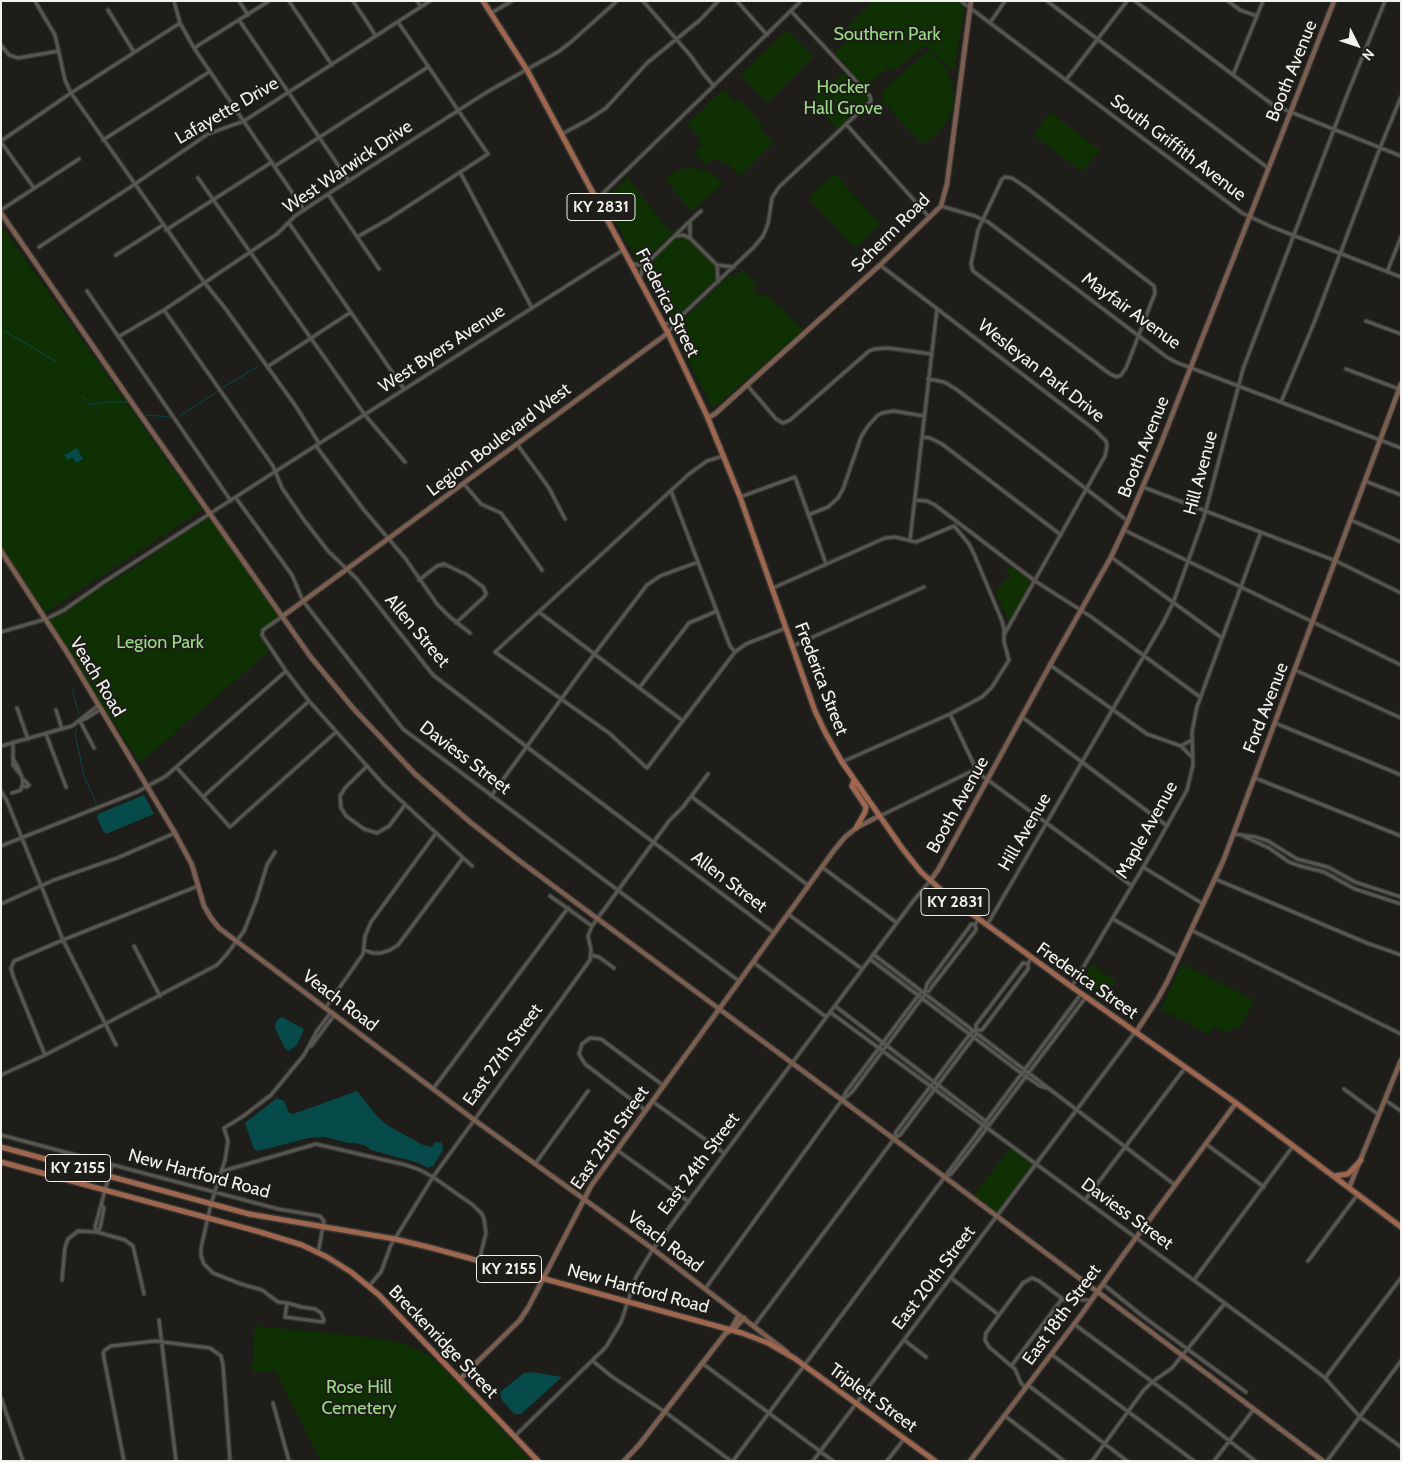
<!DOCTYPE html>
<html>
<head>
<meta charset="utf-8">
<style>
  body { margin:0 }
  #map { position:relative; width:1402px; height:1462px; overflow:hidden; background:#1e1d19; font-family:Cabin,sans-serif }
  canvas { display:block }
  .frame { position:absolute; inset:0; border:2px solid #f1f1ed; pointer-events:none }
  .north { position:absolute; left:1332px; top:20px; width:50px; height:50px; -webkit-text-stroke:4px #1e1d19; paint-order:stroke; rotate:131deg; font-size:14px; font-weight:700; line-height:20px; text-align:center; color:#f1f1ed }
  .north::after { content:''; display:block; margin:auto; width:18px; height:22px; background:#f1f1ed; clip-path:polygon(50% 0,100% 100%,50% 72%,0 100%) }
</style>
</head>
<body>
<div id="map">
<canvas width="1402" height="1462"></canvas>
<div class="frame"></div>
<div class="north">N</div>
</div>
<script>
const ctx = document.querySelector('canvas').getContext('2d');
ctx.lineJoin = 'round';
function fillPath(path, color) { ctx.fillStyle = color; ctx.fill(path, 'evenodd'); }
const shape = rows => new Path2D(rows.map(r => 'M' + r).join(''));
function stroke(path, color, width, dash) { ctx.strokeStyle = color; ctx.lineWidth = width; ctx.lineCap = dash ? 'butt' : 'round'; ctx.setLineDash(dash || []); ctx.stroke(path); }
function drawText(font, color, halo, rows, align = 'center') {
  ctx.font = font + ' Cabin,sans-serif'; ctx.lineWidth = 4; ctx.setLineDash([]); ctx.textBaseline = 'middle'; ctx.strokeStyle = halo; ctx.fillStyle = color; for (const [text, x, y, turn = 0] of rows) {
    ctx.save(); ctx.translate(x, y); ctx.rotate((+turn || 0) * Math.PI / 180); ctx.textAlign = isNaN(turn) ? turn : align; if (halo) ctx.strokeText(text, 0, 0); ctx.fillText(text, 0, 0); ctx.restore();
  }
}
fillPath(shape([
  [873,1,957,1,965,7,954,71,925,46,892,72,887,68,866,88,834,53,854,34,848,27],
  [787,30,814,57,767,103,741,75],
  [928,51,938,59,948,72,952,84,954,95,953,106,948,120,940,130,923,145,881,100,882,91],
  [845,71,868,97,868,99,838,129,811,101],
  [723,89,735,102,738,99,763,125,759,128,773,143,740,176,728,163,725,165,718,158,716,160,714,159,706,166,694,153,702,145,698,140,700,137,687,124],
  [1050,112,1100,150,1083,172,1033,135],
  [690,167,709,172,723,183,694,210,690,210,665,179,678,170],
  [630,175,629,179,669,231,673,230,674,232,641,263,638,263,604,200],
  [833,175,836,175,879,223,879,226,855,248,808,198],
  [1,225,202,510,43,614,1,552],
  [684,237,690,240,715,266,716,278,675,319,669,321,645,276,644,271,647,266,674,240],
  [743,269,757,284,753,288,757,294,762,297,766,293,780,309,782,308,803,330,713,409,674,332,678,324,730,275,735,277],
  [211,513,283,616,262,635,268,652,140,763,46,619,64,610,137,566],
  [1011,566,1030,580,1031,583,1011,621,1009,621,996,593,1003,581,1006,578,1008,580,1011,576,1004,570],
  [1091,964,1116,981,1103,1000,1082,984],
  [1182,964,1254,1000,1239,1029,1234,1026,1229,1032,1223,1032,1213,1027,1209,1034,1161,1009],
  [1011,1147,1033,1165,997,1212,974,1195],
  [255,1326,358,1336,402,1343,429,1355,475,1401,530,1461,321,1461,275,1371,252,1372]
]), '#0f3003');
fillPath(shape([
  [77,448,83,459,76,463,73,457,67,460,64,455],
  [144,795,154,814,106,834,103,831,97,817,98,814],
  [282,1017,304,1029,297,1045,289,1051,285,1048,275,1028,276,1021],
  [357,1091,376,1115,387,1125,423,1145,431,1147,436,1142,442,1143,443,1150,433,1166,428,1168,419,1163,371,1150,366,1146,356,1143,348,1143,325,1137,309,1138,258,1151,254,1149,245,1123,277,1098,284,1101,289,1113,293,1114],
  [532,1372,562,1377,521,1414,514,1414,502,1400,500,1392,524,1373]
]), '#074a4a');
stroke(shape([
  [1,329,57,362],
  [222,388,257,367],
  [82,395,91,405,107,402,128,402],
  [146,415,171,417],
  [179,416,217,392],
  [72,689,79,714],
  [77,729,75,733,84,776,96,803]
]), '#074a4a', 1);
const street = shape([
  [35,1,55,35,65,80,71,93,204,282,225,308,295,405,319,443],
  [174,1,180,23,194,48,304,210],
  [239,1,248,15],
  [289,1,332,65],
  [353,1,376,36],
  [417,1,421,7],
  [643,1,690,55,703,73,714,86],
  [737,1,767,35],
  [961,1,1242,213,1272,227,1401,277],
  [1047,1,1268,168],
  [1135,1,1273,105,1401,156],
  [1228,1,1240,10,1257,16],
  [108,10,134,52],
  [491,13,512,1],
  [239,20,349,181],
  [990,23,1005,1],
  [1,45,9,55,18,58,59,51],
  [194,48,269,1],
  [1233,75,1263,1],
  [1066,80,1127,1],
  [846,124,930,218],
  [562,134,588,120,606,108,647,63,700,20,718,1],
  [103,140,209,72],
  [1,141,71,93,180,23],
  [1,142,34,188],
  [275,166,428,67],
  [460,172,532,308],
  [1005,177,1012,178,1027,188,1154,286,1155,293,1126,368,1121,375,1117,377,1110,374,973,271,971,264,978,230,1002,179,1005,177],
  [198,178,365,415,405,462],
  [328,194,379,269],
  [597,199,801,1],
  [941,206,975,216,988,222,1168,358,1178,363,1401,448],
  [1,210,79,159],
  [701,211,690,221,690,238,717,265,734,267],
  [289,223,404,389],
  [166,230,272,162],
  [675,236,683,235,690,238],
  [357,237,387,220,488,154,398,22],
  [39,247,135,184,208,134,244,121,430,1],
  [116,255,163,225],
  [632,263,638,265,647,263,690,221],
  [717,265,718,282],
  [880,265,1095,430,1106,441,1107,446,1105,456,1005,633],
  [1387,272,1401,237],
  [640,279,642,270,646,264],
  [87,291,231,501],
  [164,310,273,466,282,488,304,520,328,551,357,579,433,675,527,747,774,933],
  [1366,321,1401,334],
  [664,324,670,323,677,320],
  [668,333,677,320,754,247,763,236,768,224,772,198,779,187,871,101,870,96,791,11],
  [118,337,164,310,277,234,295,216,328,194,487,92,558,52,571,42,617,1],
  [267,367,351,312],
  [1346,369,1399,389],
  [928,379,944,382,956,389,1128,521],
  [747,385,776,419,783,423,790,420,869,351,875,349,888,348,931,354],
  [1281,402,1314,323,1380,148,1401,97],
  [922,437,930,438,942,444,1061,535],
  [517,444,549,488,565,519],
  [316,446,364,510,405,558,437,604,450,617,470,633],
  [723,456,707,461,689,474,495,652,609,733,647,768,735,652,746,644,786,628],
  [1365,481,1401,495],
  [464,484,481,504,501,513,542,570],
  [1143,487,1336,561,1401,593],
  [671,491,730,646,735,652],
  [740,497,795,477,826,564],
  [236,498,292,575,303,601,403,729,739,981],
  [915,500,927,501,935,505,1035,581,1090,616,1200,697],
  [808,515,828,507,838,498,843,489,861,437,868,426,877,416,882,413,894,411,924,416],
  [1351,520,1401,542],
  [1124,530,1401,665],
  [910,540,937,309],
  [1111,557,1222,638],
  [419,580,437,566,444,564,467,575,483,587,486,593,485,596,456,623],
  [773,588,885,538,895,537,916,542,954,526,969,544,974,554,1002,621,1004,629,1004,642,1009,660,992,687,982,697,950,714,842,762],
  [539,612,683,721],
  [283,616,263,630,262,635,286,671,309,701,384,785,472,866],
  [1,632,46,619,64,610,107,580,276,471,623,250],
  [793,646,924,587],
  [1050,665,1147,734,1181,746,1192,757],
  [1295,670,1401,718],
  [639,688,689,623,717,611],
  [17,708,28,739],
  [56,710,62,729],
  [950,714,976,769,981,775,1132,886],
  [1022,717,1167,826],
  [1275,723,1401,775],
  [46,734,66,787],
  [1,746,72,726,99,705],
  [1181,746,1192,740],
  [94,748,80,721,87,718,101,709],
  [14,760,20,772],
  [367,766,345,788,340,796,341,808,346,816,364,829,377,833,389,826,405,805],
  [177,768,230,827,336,732],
  [1255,778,1401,836],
  [23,779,29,785,27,787,23,786],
  [1,791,7,801,63,940,116,1045],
  [12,793,21,790,23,781,21,775,13,765,13,742],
  [491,796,583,669,647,585,660,576,698,562],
  [203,797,309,701],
  [692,797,809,886],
  [880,816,976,769],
  [1234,834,1256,837,1268,841,1297,859,1328,867,1355,882,1401,897],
  [1243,836,1269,848,1289,862,1300,866,1324,872,1355,889,1401,904],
  [1,846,137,792,166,776,286,671],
  [822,867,897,923],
  [1143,867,1203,904],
  [1215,879,1367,943,1401,955],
  [550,896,592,926],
  [1,904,54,880,117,858,175,833],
  [788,914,862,969],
  [1113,919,1179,957],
  [987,925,1163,623,1173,603,1204,517,1243,369,1347,95,1385,1],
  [1191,930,1401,1034],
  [134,946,160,996],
  [364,950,373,953,381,953,390,950,398,945,463,858],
  [873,954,1175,1185],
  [591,955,599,957,614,968],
  [870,959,1025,1076,1040,1086,1046,1088],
  [753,962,826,1017],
  [1072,986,1154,849,1187,790,1193,765,1192,732,1197,707,1261,532],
  [925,991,929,991,931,988,976,930,975,925,978,919],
  [925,992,927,984,970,926,971,924,975,925],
  [835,1006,989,1124],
  [326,1007,363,954,365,936,371,922,436,833],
  [830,1012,1295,1355,1325,1378,1360,1417,1401,1447],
  [977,1030,982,1030,1028,969,1028,964,1031,958],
  [976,1031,976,1025,1023,963,1028,964],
  [311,1046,335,1014],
  [45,1055,13,976,11,968,14,961,63,940,198,886],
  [1,1075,45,1055,105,1024,217,965,227,954,244,931,256,901,267,865,275,852],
  [433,1089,568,908],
  [1344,1089,1379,1115],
  [843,1100,852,1092,925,994],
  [1385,1100,1401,1111],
  [652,1101,724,1153],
  [645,1110,585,1064,579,1054,582,1044,590,1038,601,1039,664,1086],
  [1,1135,278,1209,320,1216,324,1221,318,1253],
  [895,1138,900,1135,977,1033],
  [1206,1144,1264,1187],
  [617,1150,689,1202],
  [535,1164,588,1091],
  [223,1171,316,1144,406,1165,420,1170,433,1177,473,1205,482,1214,484,1219,486,1233,479,1261],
  [945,1177,951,1174,971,1149,1086,997],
  [1085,1200,1185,1068],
  [97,1232,95,1227,112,1165],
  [97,1232,100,1228,104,1208,102,1205],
  [1308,1261,1358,1194],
  [951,1278,999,1315],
  [62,1280,65,1247,68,1239,78,1231,97,1232,125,1240,133,1246,144,1294],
  [1194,1280,1293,1146],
  [1103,1284,1145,1318,1246,1392],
  [369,1286,381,1272,391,1245,433,1177,590,960,591,950,588,936,592,926,669,821,683,807,708,774],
  [705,1289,842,1100,846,1092,921,992],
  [287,1303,285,1317,323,1322,324,1320,321,1313,315,1309,301,1307,291,1304,287,1303,278,1302,262,1290,241,1284,213,1273,204,1264,201,1256,201,1248,211,1204,225,1160,228,1141,224,1128,242,1117,271,1095,304,1055,317,1031,331,1012],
  [159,1320,176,1461],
  [1074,1324,1185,1406,1255,1461],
  [754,1326,894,1139,896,1132,973,1030],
  [904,1340,926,1357],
  [1051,1354,1194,1461],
  [593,1361,611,1376,665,1412,731,1461],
  [702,1363,833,1461],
  [1012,1365,1062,1299],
  [1325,1378,1401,1278],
  [1028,1385,1127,1461],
  [1026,1388,1021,1383,1015,1369,989,1347,985,1340,986,1333,999,1315,1023,1283,1032,1278,1039,1281,1064,1300,1091,1300],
  [1,1398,23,1461],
  [273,1403,289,1461],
  [1005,1416,1064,1461],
  [515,1436,606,1347,621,1322,636,1277,653,1249,914,900,930,881],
  [124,1461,103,1353,105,1350,111,1346,155,1341,210,1348,221,1356,223,1365,230,1461],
  [733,1461,1081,994],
  [813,1461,1135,1032],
  [887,1461,904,1439],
  [1092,1461,1143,1391,1152,1382,1172,1368,1225,1303],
  [1214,1461,1254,1409],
  [1327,1461,1401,1361]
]);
const secondary = shape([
  [1,213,137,410,310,656,353,708,415,774,470,822,517,859,842,1100,1323,1461],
  [708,418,716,413,880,265,941,206,947,184,971,1],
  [1,551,68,654,175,833,192,865,204,906,211,918,219,928,473,1119,653,1249,787,1352],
  [283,616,668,333],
  [930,881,938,870,1050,665,1111,557,1128,521,1160,446,1334,1],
  [1136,1032,1157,1000,1167,982,1224,859,1401,384],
  [1349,1188,1401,1060],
  [731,1329,739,1315],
  [460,1379,520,1320,528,1308,591,1186,835,849,845,837,856,828,879,816],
  [624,1461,639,1445,725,1334,736,1327,744,1318],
  [970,1461,1081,1315,1124,1254,1236,1103]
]);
const primary = shape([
  [483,1,527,70,668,333,707,416,740,497,815,711,825,732,842,762,902,848,921,872,949,897,1072,987,1236,1103,1401,1227],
  [854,780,852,786,866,807,865,812,856,828],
  [1,1147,249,1214,395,1239,432,1248,742,1333,768,1343,794,1358,935,1461],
  [1,1162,260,1232,302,1245,327,1257,351,1272,379,1295,538,1461],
  [1334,1176,1348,1174,1361,1160]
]);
stroke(street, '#373733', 5.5);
stroke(secondary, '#373733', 7);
stroke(primary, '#373733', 8);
stroke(street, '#575651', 3);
stroke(secondary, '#7b5e50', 4.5);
stroke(primary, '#9f664f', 5);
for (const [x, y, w] of [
  [601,207,68],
  [955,902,68],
  [78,1168,65],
  [509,1269,65]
]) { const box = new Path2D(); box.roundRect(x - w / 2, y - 13.5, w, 27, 4); ctx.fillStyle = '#1e1d19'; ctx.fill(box); stroke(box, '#f1f1ed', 1); }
drawText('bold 16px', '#f1f1ed', null, [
  ["KY 2831",601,207],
  ["KY 2831",955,902],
  ["KY 2155",78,1168],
  ["KY 2155",509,1269]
]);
drawText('18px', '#9bdb87', '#1e1d19', [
  ["Southern Park",887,35],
  ["Hocker",843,88],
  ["Hall Grove",843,109],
  ["Legion Park",160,643],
  ["Rose Hill",359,1388],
  ["Cemetery",359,1409]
]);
drawText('18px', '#f1f1ed', '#1e1d19', [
  ["Booth Avenue",1292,71,-68],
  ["Lafayette Drive",227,111,-30],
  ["South Griffith Avenue",1178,148,37],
  ["West Warwick Drive",348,167,-34],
  ["Scherm Road",891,233,-45],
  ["Frederica Street",667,303,63],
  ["Mayfair Avenue",1131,311,36],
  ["West Byers Avenue",442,349,-33],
  ["Wesleyan Park Drive",1041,371,38],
  ["Legion Boulevard West",499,440,-37],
  ["Booth Avenue",1144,447,-68],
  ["Hill Avenue",1201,473,-75],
  ["Allen Street",417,631,50],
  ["Veach Road",97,677,59],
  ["Frederica Street",821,679,69],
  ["Ford Avenue",1266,708,-69],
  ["Daviess Street",465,758,37],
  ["Booth Avenue",958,805,-61],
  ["Maple Avenue",1147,830,-61],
  ["Hill Avenue",1025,832,-60],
  ["Allen Street",729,882,37],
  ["Frederica Street",1087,981,35],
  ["Veach Road",340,1001,37],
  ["East 27th Street",503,1055,-54],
  ["East 25th Street",610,1138,-55],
  ["East 24th Street",699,1164,-53],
  ["New Hartford Road",199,1174,15],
  ["Daviess Street",1127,1214,36],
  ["Veach Road",665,1242,37],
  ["East 20th Street",934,1278,-53],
  ["New Hartford Road",638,1289,15],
  ["East 18th Street",1062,1315,-54],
  ["Breckenridge Street",443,1342,46],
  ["Triplett Street",873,1398,36]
]);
</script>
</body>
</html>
